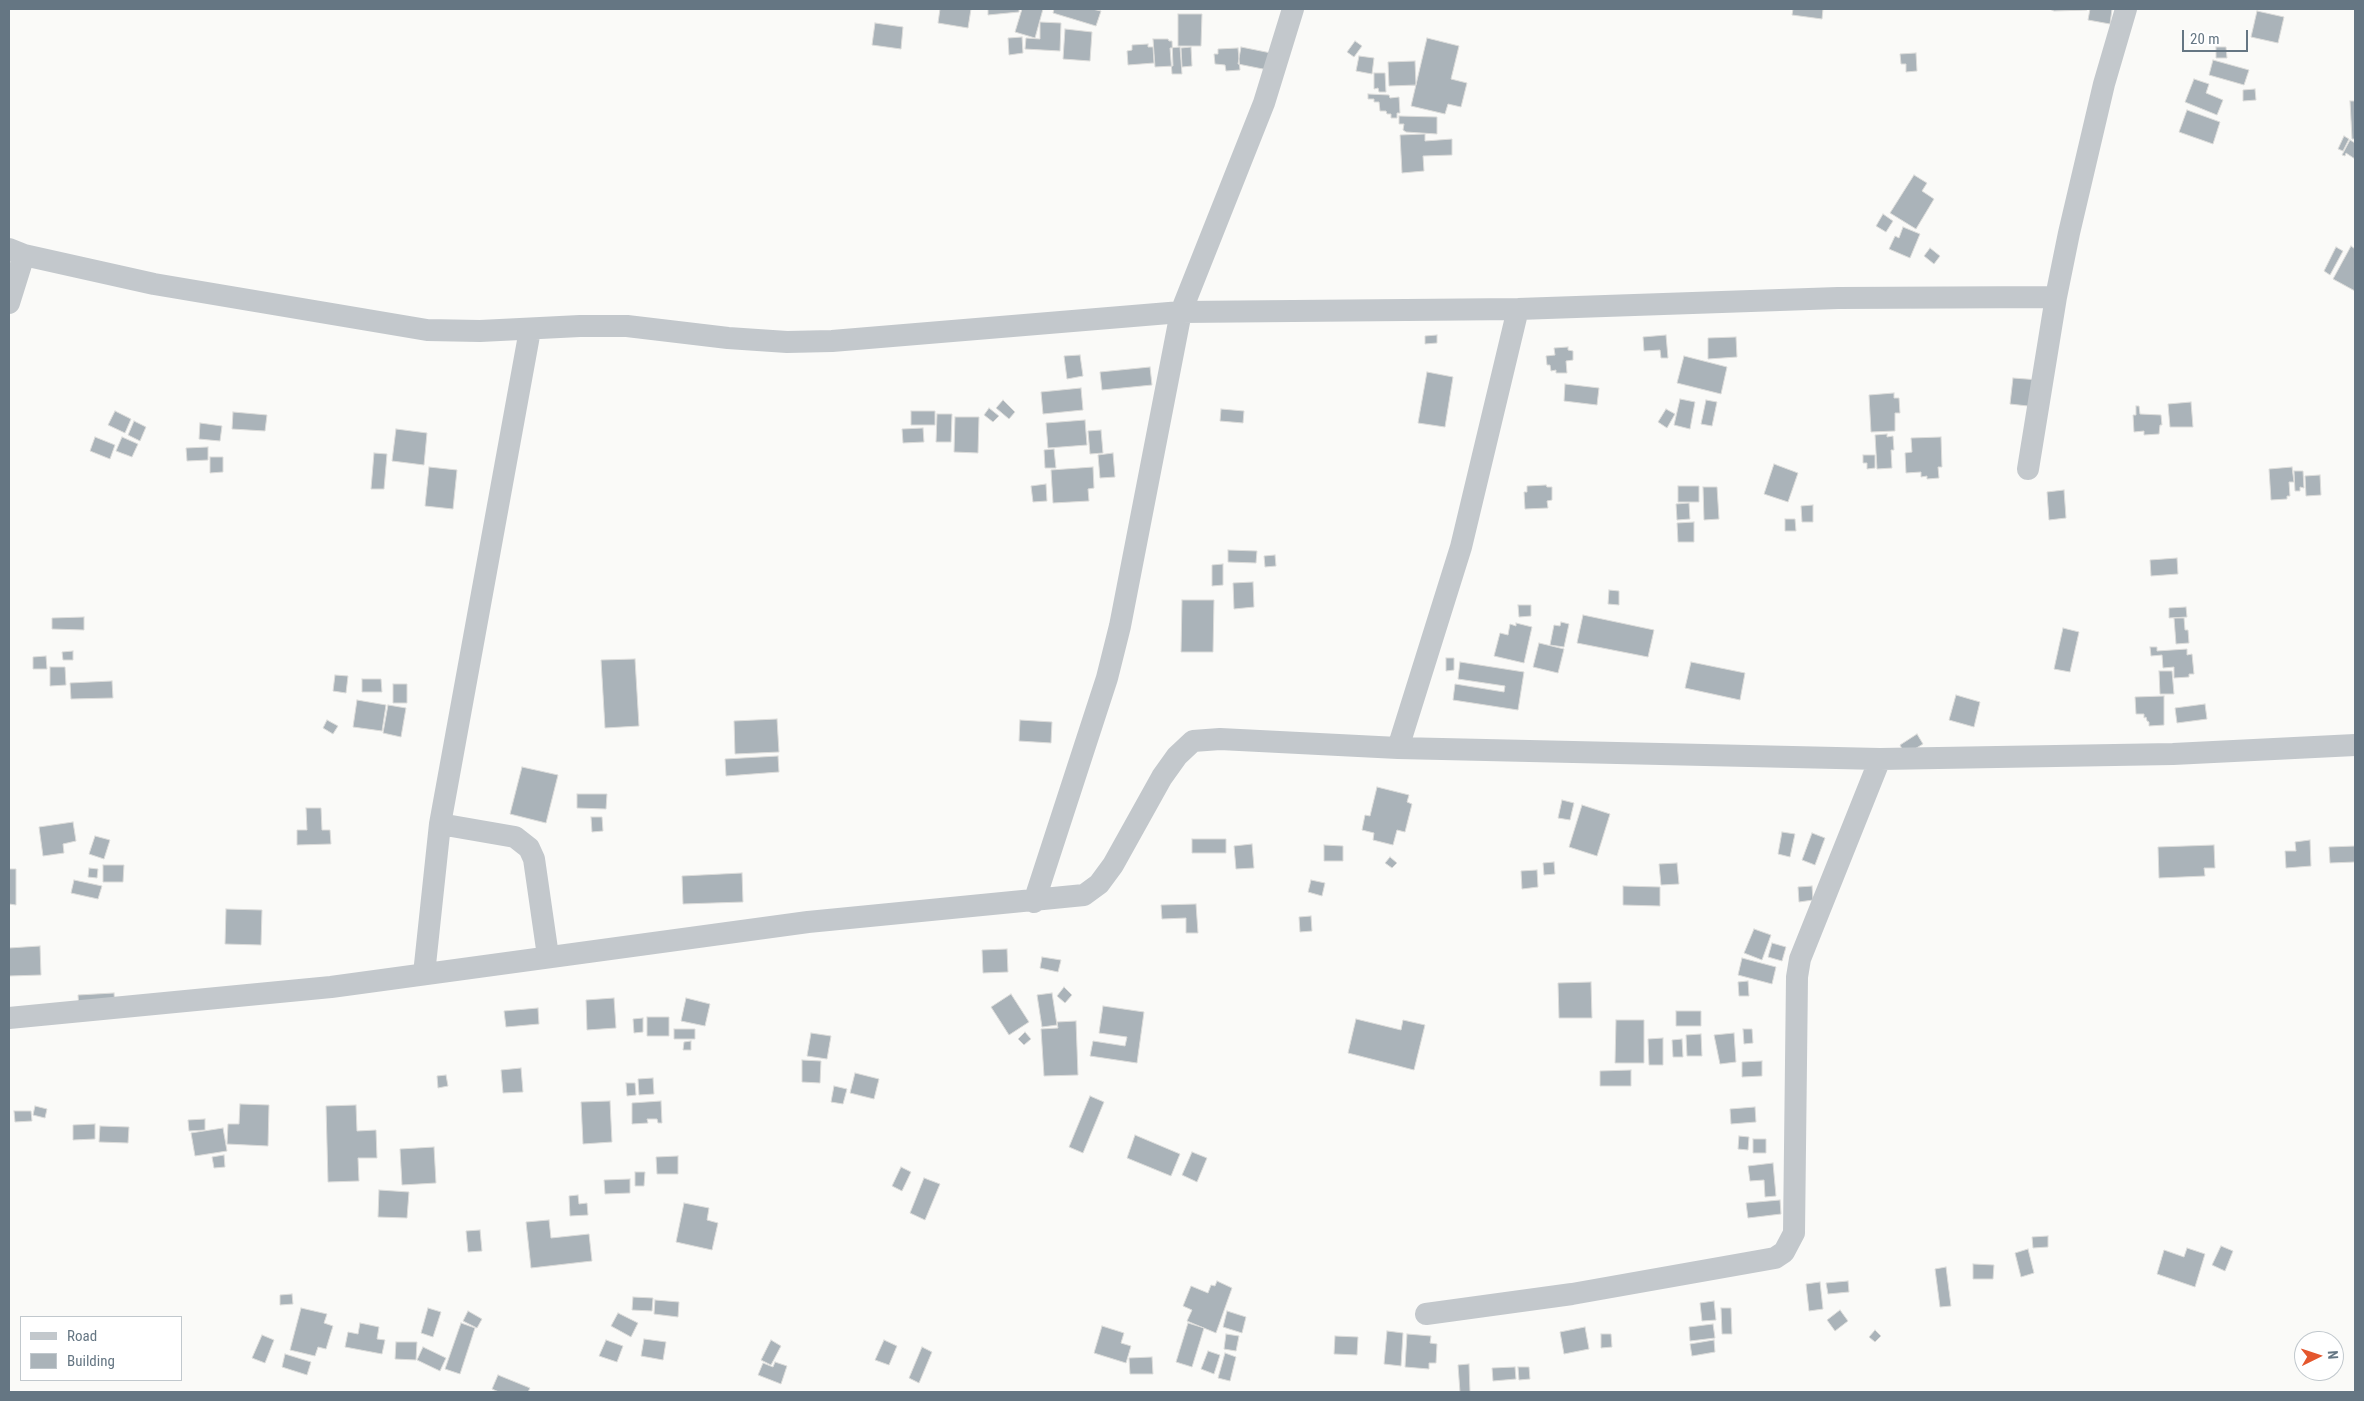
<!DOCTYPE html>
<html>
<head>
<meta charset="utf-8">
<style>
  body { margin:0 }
  #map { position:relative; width:2364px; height:1401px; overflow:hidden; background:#fafaf8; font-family:"Roboto Condensed",sans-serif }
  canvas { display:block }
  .frame { position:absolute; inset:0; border:10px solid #657683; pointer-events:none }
  .legend { position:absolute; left:20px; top:1316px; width:162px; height:65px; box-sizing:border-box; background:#fff; border:1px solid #c1c8cd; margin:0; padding:6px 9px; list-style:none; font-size:15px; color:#657683 }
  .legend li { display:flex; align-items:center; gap:10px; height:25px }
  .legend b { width:25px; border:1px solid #c1c8cd }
  .north { position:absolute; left:2294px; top:1331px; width:50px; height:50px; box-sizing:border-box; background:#fff; border:1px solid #c1c8cd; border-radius:50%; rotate:86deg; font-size:14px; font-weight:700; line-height:20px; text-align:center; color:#657683 }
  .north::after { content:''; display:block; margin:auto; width:18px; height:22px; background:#e4572e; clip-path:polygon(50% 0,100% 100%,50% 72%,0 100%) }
  .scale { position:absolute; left:2182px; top:30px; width:66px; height:22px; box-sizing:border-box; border:2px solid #657683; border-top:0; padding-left:6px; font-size:15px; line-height:18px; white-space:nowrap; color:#657683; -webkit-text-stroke:4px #fff; paint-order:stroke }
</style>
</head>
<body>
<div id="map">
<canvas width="2364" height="1401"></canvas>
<div class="frame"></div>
<ul class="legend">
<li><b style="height:6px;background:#c3c8cc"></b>Road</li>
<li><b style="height:14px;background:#aab3b9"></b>Building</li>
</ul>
<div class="north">N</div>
<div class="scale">20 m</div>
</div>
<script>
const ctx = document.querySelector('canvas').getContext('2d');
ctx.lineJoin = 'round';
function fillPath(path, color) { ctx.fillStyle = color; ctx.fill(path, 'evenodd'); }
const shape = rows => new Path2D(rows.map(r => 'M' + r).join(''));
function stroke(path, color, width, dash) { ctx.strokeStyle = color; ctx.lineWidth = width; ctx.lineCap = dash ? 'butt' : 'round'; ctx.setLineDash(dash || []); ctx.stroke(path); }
const building = shape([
  [940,9,971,9,968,28,938,23,940,9],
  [988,9,1019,9,1019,12,988,15,988,9],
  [1022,9,1043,9,1035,38,1015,32,1022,9],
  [1054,9,1092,9,1101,11,1096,26,1053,13,1054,9],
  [1793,9,1823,9,1822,19,1792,15,1793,9],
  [2049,9,2087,9,2087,10,2054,11,2049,9],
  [2090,9,2112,9,2110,24,2088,20,2090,9],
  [2257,11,2284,17,2278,43,2251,37,2257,11],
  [1178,14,1202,14,1201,46,1178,46,1178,14],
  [1040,22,1061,23,1060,51,1025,49,1026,38,1040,39,1040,22],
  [875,23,903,27,901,49,872,45,875,23],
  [1065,29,1092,32,1090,61,1063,59,1065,29],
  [1022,37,1023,53,1009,55,1008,38,1022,37],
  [1427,38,1459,46,1451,79,1467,83,1461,107,1448,104,1445,114,1411,106,1427,38],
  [1153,39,1168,39,1169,41,1172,41,1173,66,1155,67,1153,39],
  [1355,41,1362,46,1354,57,1347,52,1355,41],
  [1148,44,1148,47,1153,47,1154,63,1128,65,1127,51,1132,50,1132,45,1148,44],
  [1180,47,1182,74,1172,74,1170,48,1180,47],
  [1191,47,1192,66,1182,67,1181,48,1191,47],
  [1241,47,1271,53,1268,70,1238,64,1241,47],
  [2216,47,2226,47,2227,58,2216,58,2216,47],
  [1238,48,1240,70,1226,71,1225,65,1215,64,1214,54,1218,54,1218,49,1238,48],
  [1916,53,1917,71,1906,72,1906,64,1901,64,1900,54,1916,53],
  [1359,56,1374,58,1372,74,1356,71,1359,56],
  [2213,60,2249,70,2244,85,2209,75,2213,60],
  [1415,61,1416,85,1389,86,1388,62,1415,61],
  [1374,73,1385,73,1386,92,1379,92,1378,88,1374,89,1374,73],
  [2194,79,2209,84,2206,93,2223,100,2217,115,2185,102,2194,79],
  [2255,89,2256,100,2243,101,2243,90,2255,89],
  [1368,94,1389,95,1390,98,1399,97,1400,113,1397,113,1397,118,1391,118,1391,114,1387,114,1386,111,1380,111,1379,102,1374,102,1374,99,1368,99,1368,94],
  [2350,101,2355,101,2355,139,2352,139,2350,101],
  [2187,110,2220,122,2213,144,2179,132,2187,110],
  [1399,116,1437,117,1437,134,1406,132,1403,130,1404,124,1399,124,1399,116],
  [1425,134,1425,141,1452,139,1452,155,1423,156,1424,171,1402,173,1400,135,1425,134],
  [2344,136,2349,139,2343,151,2338,149,2344,136],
  [2350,140,2355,143,2355,159,2346,153,2345,156,2342,155,2350,140],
  [1914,175,1927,183,1922,191,1934,199,1916,229,1890,213,1914,175],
  [1883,214,1893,221,1886,232,1876,226,1883,214],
  [1903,227,1920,234,1910,258,1889,249,1895,236,1899,238,1903,227],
  [2351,246,2355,249,2355,291,2333,279,2351,246],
  [2336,247,2343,251,2330,275,2324,271,2336,247],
  [1930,248,1940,256,1934,264,1924,256,1930,248],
  [1437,335,1437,343,1425,344,1425,336,1437,335],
  [1666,335,1668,358,1661,358,1660,350,1644,351,1643,337,1666,335],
  [1736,337,1737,357,1708,359,1708,338,1736,337],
  [1568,347,1568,350,1573,351,1573,360,1566,361,1567,373,1556,373,1556,370,1551,371,1550,365,1547,365,1546,356,1555,355,1554,348,1568,347],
  [1080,355,1083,376,1067,379,1064,356,1080,355],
  [1684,356,1727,367,1721,394,1677,383,1684,356],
  [1150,367,1152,385,1102,390,1100,372,1150,367],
  [1427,372,1453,377,1445,427,1418,423,1427,372],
  [2013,378,2040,380,2037,407,2010,404,2013,378],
  [1565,384,1599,388,1597,405,1564,401,1565,384],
  [1081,388,1083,410,1043,414,1041,392,1081,388],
  [1894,393,1894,398,1899,398,1900,413,1895,413,1895,431,1871,432,1869,395,1894,393],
  [1680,399,1695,402,1690,429,1674,425,1680,399],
  [1003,400,1015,412,1009,419,996,408,1003,400],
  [1706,400,1717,402,1712,426,1701,424,1706,400],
  [2191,402,2193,427,2170,427,2168,404,2191,402],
  [2136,406,2139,406,2140,414,2161,415,2162,425,2160,425,2159,434,2144,435,2144,431,2134,432,2133,415,2136,415,2136,406],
  [989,408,999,416,993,422,984,415,989,408],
  [1221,409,1244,411,1243,423,1220,421,1221,409],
  [1666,409,1675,414,1667,428,1658,422,1666,409],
  [115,411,131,419,125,433,108,425,115,411],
  [911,411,935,411,935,425,911,425,911,411],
  [233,412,267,415,265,431,232,429,233,412],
  [937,414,952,414,951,442,936,442,937,414],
  [955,417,979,417,978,453,954,452,955,417],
  [1085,420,1087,445,1048,448,1046,423,1085,420],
  [134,421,146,427,140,441,128,435,134,421],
  [200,423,222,426,220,441,199,439,200,423],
  [923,428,924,442,903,443,902,429,923,428],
  [396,429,427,433,424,465,392,461,396,429],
  [1101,430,1103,453,1090,454,1088,431,1101,430],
  [1887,434,1887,437,1893,436,1894,450,1891,450,1892,468,1877,469,1875,435,1887,434],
  [95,437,115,445,110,459,90,451,95,437],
  [122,437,138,444,132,457,116,451,122,437],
  [1941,437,1942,467,1938,467,1939,478,1927,479,1927,476,1921,477,1921,472,1906,473,1905,453,1912,452,1911,438,1941,437],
  [208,447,208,460,187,461,186,448,208,447],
  [1054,449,1056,468,1045,468,1044,450,1054,449],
  [374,453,387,454,384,489,371,489,374,453],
  [1113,453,1115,477,1100,478,1098,455,1113,453],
  [1863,455,1875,455,1875,468,1867,469,1867,463,1863,463,1863,455],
  [210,457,223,457,223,472,210,473,210,457],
  [1774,464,1798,473,1788,502,1764,494,1774,464],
  [429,467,457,470,453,509,425,506,429,467],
  [1093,467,1094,488,1088,489,1089,501,1053,503,1051,470,1093,467],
  [2292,467,2294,482,2289,482,2290,496,2287,496,2287,499,2271,500,2269,469,2292,467],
  [2294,471,2303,471,2304,488,2300,487,2300,491,2295,491,2294,471],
  [2320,475,2321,495,2306,496,2305,476,2320,475],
  [1046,484,1047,501,1033,502,1031,486,1046,484],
  [1546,485,1547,487,1552,487,1552,500,1547,501,1548,508,1525,509,1524,492,1527,492,1527,486,1546,485],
  [1678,486,1699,486,1699,502,1678,502,1678,486],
  [1703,487,1717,487,1719,519,1704,520,1703,487],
  [2064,490,2066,518,2049,520,2047,492,2064,490],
  [1689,503,1690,519,1677,520,1676,504,1689,503],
  [1813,505,1813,522,1802,522,1801,506,1813,505],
  [1785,519,1795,519,1796,531,1785,531,1785,519],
  [1694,522,1694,542,1678,542,1677,523,1694,522],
  [1228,550,1257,551,1256,563,1228,562,1228,550],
  [1275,555,1276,566,1265,567,1264,556,1275,555],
  [2177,558,2178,574,2151,576,2150,560,2177,558],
  [1223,564,1223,585,1212,586,1212,565,1223,564],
  [1253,582,1254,607,1234,609,1233,583,1253,582],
  [1609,590,1619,591,1619,605,1608,604,1609,590],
  [1182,600,1214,600,1213,652,1181,652,1182,600],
  [1518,605,1531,605,1531,616,1519,617,1518,605],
  [2186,607,2187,617,2169,618,2169,608,2186,607],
  [1583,615,1654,630,1648,657,1577,643,1583,615],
  [84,617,84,630,52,629,52,618,84,617],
  [2174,618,2184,618,2185,630,2188,630,2189,643,2176,644,2174,618],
  [1561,622,1569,624,1564,647,1550,645,1554,625,1560,626,1561,622],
  [1516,623,1532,627,1524,663,1494,656,1500,633,1508,635,1510,624,1516,626,1516,623],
  [2063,628,2079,632,2070,672,2054,669,2063,628],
  [1539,643,1564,649,1558,673,1533,667,1539,643],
  [2150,647,2157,647,2157,651,2187,649,2187,655,2192,654,2194,674,2189,674,2189,677,2174,678,2174,667,2163,668,2162,655,2151,656,2150,647],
  [73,651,73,660,63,660,62,652,73,651],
  [46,656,47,669,33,669,33,657,46,656],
  [1446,658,1454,658,1454,670,1446,671,1446,658],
  [635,659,639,726,605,728,601,660,635,659],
  [1460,662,1524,672,1518,710,1453,700,1455,684,1504,692,1505,686,1458,679,1460,662],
  [1691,662,1745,673,1740,700,1685,688,1691,662],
  [50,667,65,667,66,685,50,686,50,667],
  [2159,671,2172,671,2174,694,2160,694,2159,671],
  [335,675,348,676,346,693,333,691,335,675],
  [362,679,381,679,382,692,362,692,362,679],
  [112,681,113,698,71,699,70,683,112,681],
  [393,684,407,684,407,703,393,703,393,684],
  [1956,695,1980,702,1974,727,1949,720,1956,695],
  [2164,696,2164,725,2149,726,2149,722,2147,721,2146,717,2144,718,2144,714,2136,714,2135,697,2164,696],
  [357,700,386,705,382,731,353,727,357,700],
  [2205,704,2207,719,2177,723,2175,708,2205,704],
  [388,705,406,708,401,737,383,733,388,705],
  [777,719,779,752,735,754,734,721,777,719],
  [327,720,338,726,333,734,323,728,327,720],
  [1020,720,1052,722,1051,743,1019,741,1020,720],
  [1917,734,1923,744,1905,755,1900,745,1917,734],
  [778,756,779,772,726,776,725,759,778,756],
  [522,767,558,775,546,823,510,814,522,767],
  [1377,787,1409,795,1407,802,1412,804,1405,832,1397,830,1393,845,1373,840,1374,833,1362,830,1365,815,1370,816,1377,787],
  [577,794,607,794,606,809,577,808,577,794],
  [1562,800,1574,803,1570,820,1558,818,1562,800],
  [1582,805,1610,814,1597,856,1569,847,1582,805],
  [306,808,321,808,322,830,330,830,331,844,297,845,297,830,307,830,306,808],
  [591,817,602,817,603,831,592,832,591,817],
  [73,822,76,841,63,844,64,853,43,856,39,827,73,822],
  [1782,832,1795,834,1790,857,1778,854,1782,832],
  [1812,833,1825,838,1815,865,1802,860,1812,833],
  [95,836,110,840,104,859,89,854,95,836],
  [1192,839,1226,839,1226,853,1192,853,1192,839],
  [2310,840,2311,866,2286,868,2285,851,2296,851,2295,842,2310,840],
  [1252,844,1254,868,1236,869,1234,846,1252,844],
  [1324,845,1343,846,1343,861,1324,861,1324,845],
  [2214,845,2215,868,2204,868,2205,876,2159,878,2158,847,2214,845],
  [2355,846,2355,862,2330,863,2329,847,2355,846],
  [1390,857,1397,863,1392,868,1385,863,1390,857],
  [1554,862,1555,874,1544,875,1543,863,1554,862],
  [1677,863,1679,884,1661,885,1659,864,1677,863],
  [103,865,124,865,123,882,103,882,103,865],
  [89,868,98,869,97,878,88,877,89,868],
  [9,869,16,869,16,905,9,904,9,869],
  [1537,870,1538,887,1522,889,1521,871,1537,870],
  [742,873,743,902,683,904,682,876,742,873],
  [74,880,102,886,98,899,71,893,74,880],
  [1311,880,1325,883,1322,896,1308,892,1311,880],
  [1623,886,1660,887,1660,906,1623,905,1623,886],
  [1812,886,1813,900,1799,902,1798,887,1812,886],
  [1196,904,1198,933,1186,933,1186,918,1162,919,1161,905,1196,904],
  [226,909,262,910,261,945,225,944,226,909],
  [1311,916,1312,931,1300,932,1299,917,1311,916],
  [1754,929,1771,935,1762,960,1744,953,1754,929],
  [1772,943,1786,947,1782,961,1768,957,1772,943],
  [40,946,41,975,9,976,9,948,40,946],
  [1007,949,1008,972,983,973,982,950,1007,949],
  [1042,957,1061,960,1058,972,1040,968,1042,957],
  [1742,958,1776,967,1772,984,1738,975,1742,958],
  [1748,981,1749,996,1739,996,1738,982,1748,981],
  [1591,982,1592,1018,1559,1018,1558,983,1591,982],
  [1064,987,1072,995,1065,1003,1057,996,1064,987],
  [114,993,115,1006,79,1009,78,995,114,993],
  [1052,993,1057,1025,1042,1027,1037,995,1052,993],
  [1011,994,1029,1022,1009,1035,991,1007,1011,994],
  [614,998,616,1028,587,1030,586,1000,614,998],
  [686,998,710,1004,705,1026,681,1021,686,998],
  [1103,1006,1144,1012,1137,1063,1090,1056,1093,1041,1125,1046,1127,1037,1099,1033,1103,1006],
  [538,1008,539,1024,506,1027,504,1011,538,1008],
  [1676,1011,1701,1011,1701,1026,1676,1026,1676,1011],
  [647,1017,669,1017,669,1036,647,1036,647,1017],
  [643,1018,643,1032,634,1033,633,1019,643,1018],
  [1356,1019,1401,1030,1403,1020,1425,1025,1414,1070,1348,1053,1356,1019],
  [1616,1020,1644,1020,1644,1063,1615,1063,1616,1020],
  [1076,1021,1078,1075,1044,1076,1041,1029,1058,1028,1057,1022,1076,1021],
  [674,1029,695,1029,695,1039,674,1039,674,1029],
  [1743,1029,1752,1029,1753,1043,1744,1044,1743,1029],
  [1025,1032,1031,1039,1024,1045,1018,1039,1025,1032],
  [811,1033,831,1036,827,1059,807,1056,811,1033],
  [1734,1033,1736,1062,1720,1064,1714,1035,1734,1033],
  [1701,1034,1702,1056,1687,1056,1686,1035,1701,1034],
  [1663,1038,1663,1065,1649,1065,1648,1039,1663,1038],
  [1682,1039,1683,1057,1673,1057,1672,1040,1682,1039],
  [691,1041,691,1050,683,1050,684,1042,691,1041],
  [802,1060,821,1061,820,1083,802,1082,802,1060],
  [1762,1061,1762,1076,1742,1077,1742,1062,1762,1061],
  [521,1068,523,1092,503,1093,501,1070,521,1068],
  [1631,1070,1631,1086,1600,1086,1600,1071,1631,1070],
  [855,1073,879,1079,874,1099,850,1093,855,1073],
  [446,1075,448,1086,438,1088,437,1076,446,1075],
  [653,1078,654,1094,639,1095,638,1079,653,1078],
  [626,1083,635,1083,636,1095,627,1096,626,1083],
  [834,1086,847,1089,843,1104,831,1102,834,1086],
  [1090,1096,1104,1102,1083,1153,1069,1147,1090,1096],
  [610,1101,612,1142,583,1144,581,1102,610,1101],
  [661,1101,662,1123,658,1123,657,1119,647,1119,648,1123,632,1124,632,1103,661,1101],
  [240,1104,269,1105,268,1146,227,1144,228,1124,239,1124,240,1104],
  [356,1105,357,1131,376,1130,377,1158,358,1158,359,1181,328,1182,326,1106,356,1105],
  [35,1106,47,1109,45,1118,33,1115,35,1106],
  [1755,1107,1756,1122,1731,1124,1730,1109,1755,1107],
  [14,1111,31,1111,32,1121,15,1122,14,1111],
  [205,1119,205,1130,189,1131,188,1120,205,1119],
  [95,1124,95,1139,73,1140,73,1125,95,1124],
  [100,1126,129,1127,128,1143,99,1142,100,1126],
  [223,1128,227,1151,195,1156,191,1133,223,1128],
  [1135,1135,1180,1154,1171,1176,1127,1158,1135,1135],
  [1739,1136,1749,1137,1748,1150,1738,1149,1739,1136],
  [1753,1139,1766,1139,1766,1153,1753,1153,1753,1139],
  [434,1147,436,1183,402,1185,400,1149,434,1147],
  [1192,1152,1207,1158,1197,1182,1182,1175,1192,1152],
  [224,1155,225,1167,214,1168,212,1157,224,1155],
  [678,1156,678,1174,657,1174,656,1157,678,1156],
  [1773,1163,1776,1196,1765,1197,1764,1180,1750,1181,1748,1166,1773,1163],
  [901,1167,911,1172,902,1191,892,1186,901,1167],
  [635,1172,645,1172,644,1186,635,1186,635,1172],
  [924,1178,940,1184,925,1220,910,1213,924,1178],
  [630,1179,630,1193,605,1194,604,1180,630,1179],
  [379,1190,409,1192,407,1218,378,1217,379,1190],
  [578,1195,579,1204,587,1203,588,1215,570,1216,569,1196,578,1195],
  [1780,1200,1781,1214,1748,1218,1746,1203,1780,1200],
  [684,1203,709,1208,707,1220,718,1223,712,1250,676,1242,684,1203],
  [549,1220,551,1238,589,1234,592,1261,531,1268,526,1222,549,1220],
  [480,1230,482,1251,468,1252,466,1231,480,1230],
  [2048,1236,2048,1247,2033,1248,2032,1237,2048,1236],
  [2221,1246,2233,1251,2225,1271,2212,1265,2221,1246],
  [2187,1248,2205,1254,2195,1287,2157,1274,2164,1250,2184,1257,2187,1248],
  [2028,1249,2034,1273,2021,1277,2015,1253,2028,1249],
  [1973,1264,1994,1265,1993,1279,1973,1279,1973,1264],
  [1946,1267,1951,1306,1940,1307,1935,1269,1946,1267],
  [1217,1281,1232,1288,1216,1333,1187,1321,1192,1310,1183,1306,1191,1286,1208,1293,1211,1285,1215,1286,1217,1281],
  [1848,1281,1849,1292,1828,1294,1826,1283,1848,1281],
  [1820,1282,1823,1309,1809,1311,1806,1284,1820,1282],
  [292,1294,293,1304,280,1305,280,1295,292,1294],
  [633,1297,653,1298,652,1311,632,1310,633,1297],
  [655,1300,679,1302,678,1317,654,1314,655,1300],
  [1714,1301,1716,1320,1702,1321,1700,1303,1714,1301],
  [301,1308,327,1314,324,1323,333,1326,326,1349,318,1347,315,1356,290,1350,301,1308],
  [428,1308,441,1312,433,1337,421,1333,428,1308],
  [1721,1308,1731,1308,1732,1334,1722,1334,1721,1308],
  [1840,1310,1848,1321,1835,1331,1827,1320,1840,1310],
  [468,1311,482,1319,477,1328,463,1321,468,1311],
  [1227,1311,1246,1317,1242,1333,1223,1327,1227,1311],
  [618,1313,638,1323,631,1337,611,1326,618,1313],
  [360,1323,379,1327,377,1339,385,1340,382,1354,345,1347,348,1332,358,1334,360,1323],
  [461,1323,475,1328,460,1374,445,1369,461,1323],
  [1188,1323,1204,1328,1192,1367,1176,1362,1188,1323],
  [1713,1324,1715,1338,1690,1341,1689,1327,1713,1324],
  [1102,1326,1124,1333,1121,1343,1131,1346,1126,1363,1094,1353,1102,1326],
  [1585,1327,1589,1349,1564,1354,1560,1332,1585,1327],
  [1875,1330,1881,1336,1875,1342,1869,1337,1875,1330],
  [1387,1331,1403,1333,1401,1366,1384,1364,1387,1331],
  [1226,1334,1239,1336,1236,1351,1224,1349,1226,1334],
  [1407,1334,1431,1336,1430,1343,1437,1344,1436,1363,1429,1363,1429,1369,1405,1367,1407,1334],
  [1601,1334,1611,1334,1612,1347,1601,1348,1601,1334],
  [262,1335,274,1340,265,1363,252,1358,262,1335],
  [1335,1336,1358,1337,1357,1355,1334,1354,1335,1336],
  [644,1339,666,1342,663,1360,641,1356,644,1339],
  [606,1340,623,1346,617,1362,599,1356,606,1340],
  [771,1340,781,1346,771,1365,761,1360,771,1340],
  [884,1340,897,1346,889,1365,875,1360,884,1340],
  [1714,1340,1715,1352,1692,1356,1690,1344,1714,1340],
  [396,1342,417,1342,416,1360,395,1359,396,1342],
  [423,1347,446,1358,440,1371,417,1360,423,1347],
  [922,1347,932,1352,919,1383,909,1378,922,1347],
  [1208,1351,1220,1355,1214,1374,1201,1369,1208,1351],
  [1225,1353,1236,1357,1230,1381,1218,1378,1225,1353],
  [285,1354,311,1362,307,1375,282,1367,285,1354],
  [1152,1357,1153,1374,1130,1374,1129,1358,1152,1357],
  [775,1362,787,1366,781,1384,758,1375,763,1363,773,1367,775,1362],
  [1469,1364,1470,1392,1460,1392,1458,1365,1469,1364],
  [1515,1367,1516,1379,1493,1381,1492,1368,1515,1367],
  [1518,1367,1529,1367,1530,1379,1519,1380,1518,1367],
  [498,1375,530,1388,528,1392,499,1392,492,1389,498,1375]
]);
fillPath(building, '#aab3b9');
stroke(building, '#dcdcda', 1);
stroke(shape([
  [9,249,24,255,154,284,427,330,480,331,580,326,627,326,728,338,787,342,832,341,1181,312,1518,309,1838,298,2056,297],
  [9,303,24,255],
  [2028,469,2056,297,2069,233,2104,84,2126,9],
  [1398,748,1461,547,1518,309],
  [440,824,515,837,529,848,534,859,548,956],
  [1034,902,1107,678,1120,626,1181,312,1264,103,1293,9],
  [424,974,440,824,530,330],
  [9,1018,331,987,808,922,1084,895,1099,884,1113,865,1162,777,1177,756,1193,741,1220,739,1398,748,1880,759,2173,754,2355,745],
  [1426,1314,1572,1294,1775,1258,1784,1252,1794,1233,1797,977,1800,959,1880,759]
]), '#c3c8cc', 22);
</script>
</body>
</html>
